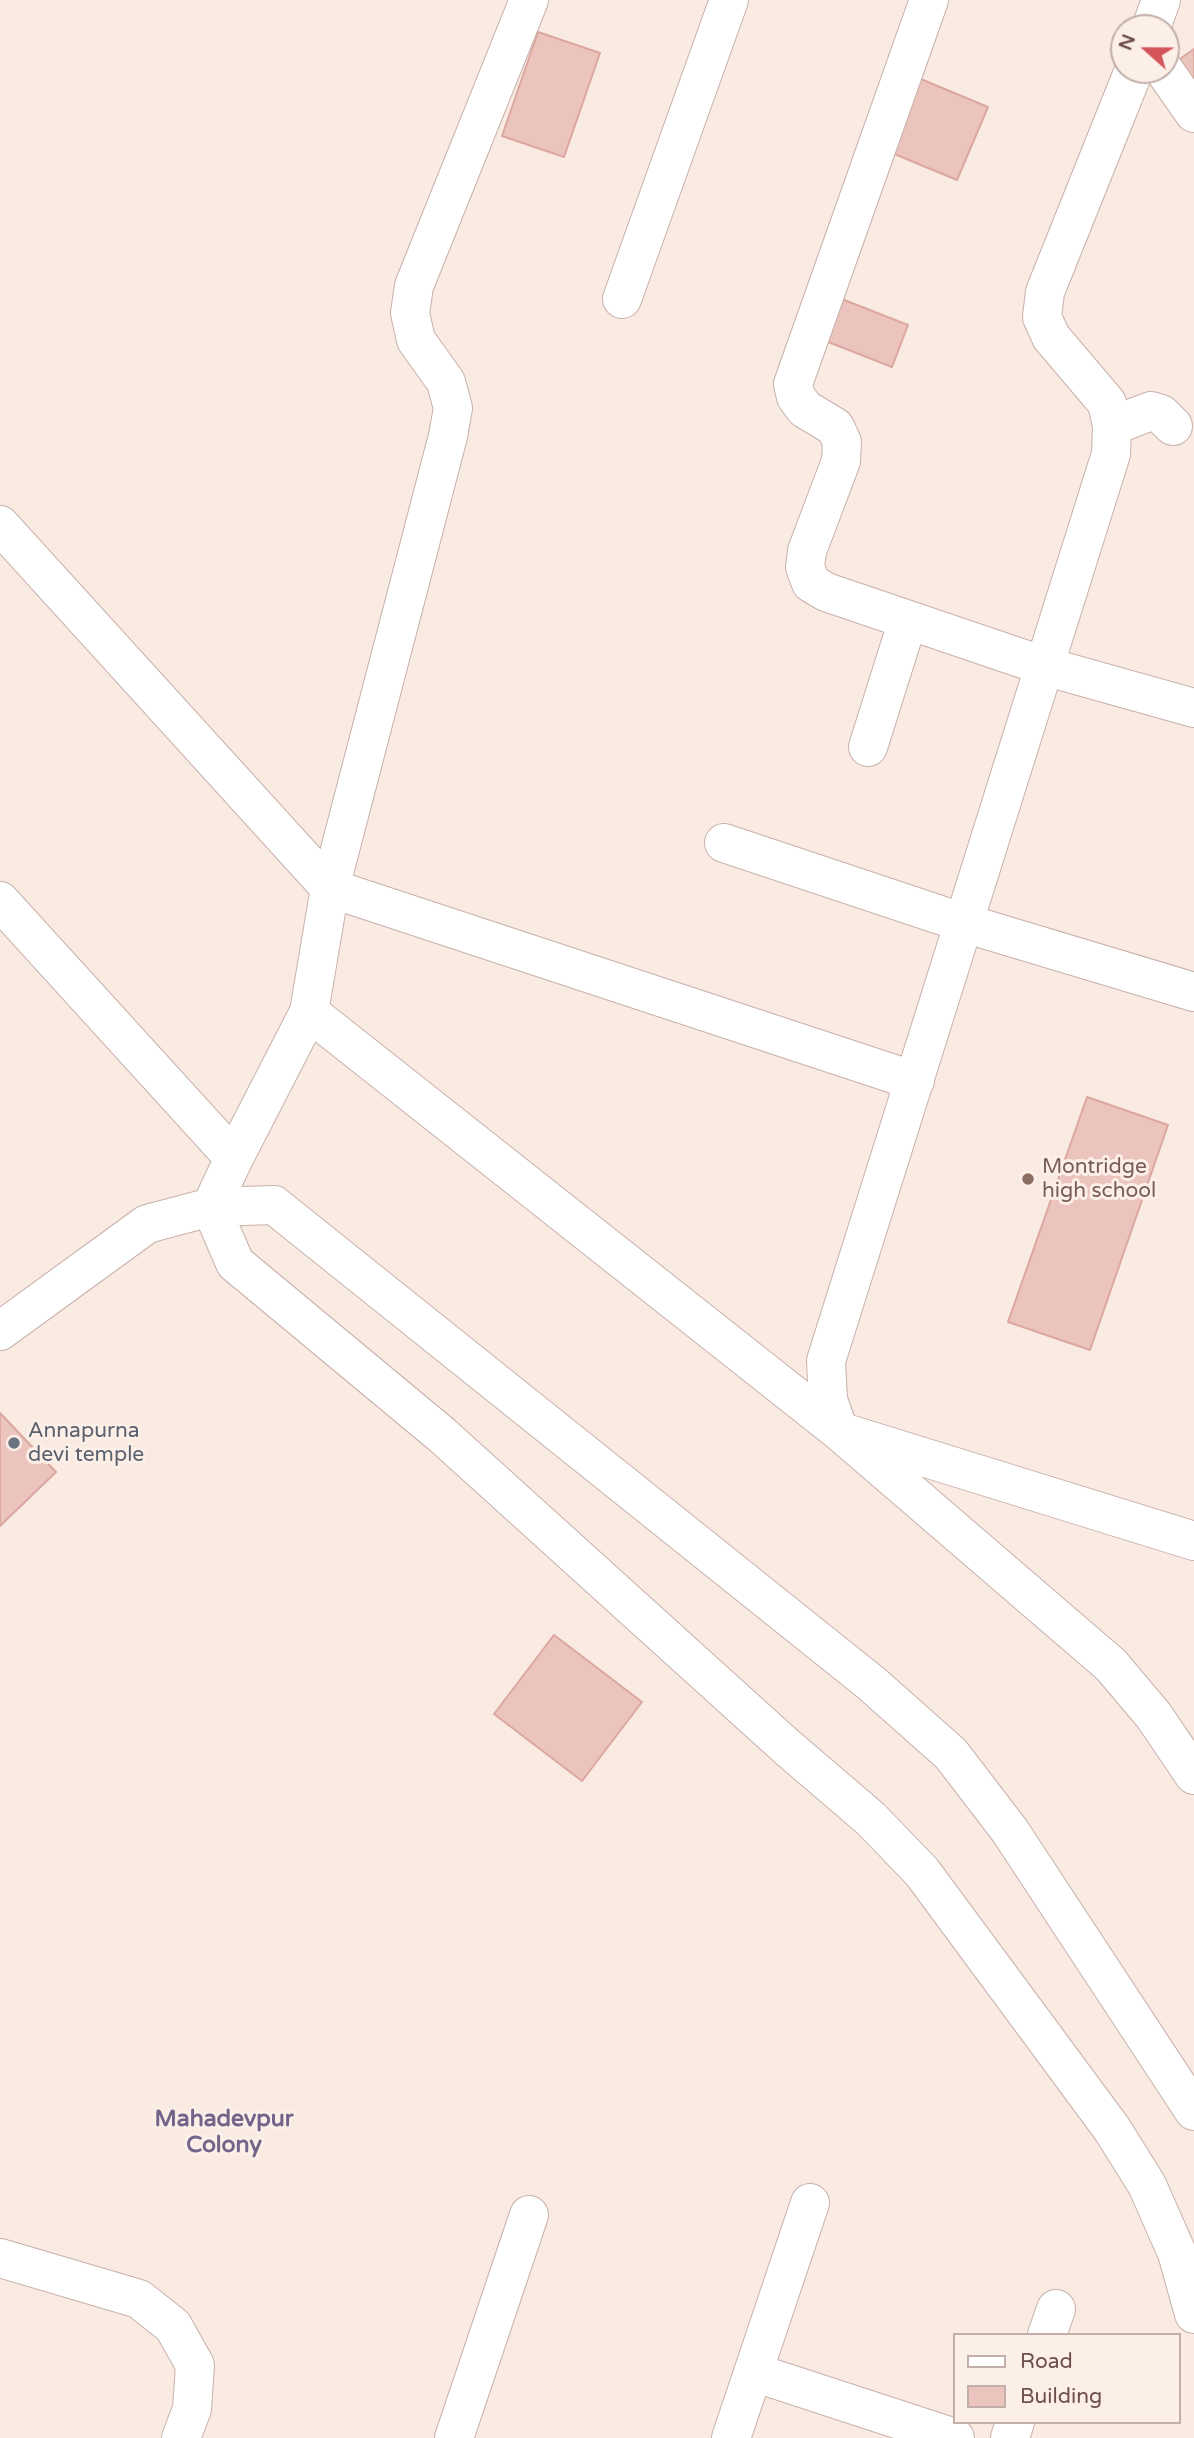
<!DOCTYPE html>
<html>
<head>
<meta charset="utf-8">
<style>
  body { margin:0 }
  #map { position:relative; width:1194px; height:2438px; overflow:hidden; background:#f9eae2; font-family:"Varela Round",sans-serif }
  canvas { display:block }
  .legend { position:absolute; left:953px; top:2333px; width:228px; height:91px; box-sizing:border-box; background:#fcefe8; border:2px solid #c3afaa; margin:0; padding:9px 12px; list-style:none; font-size:21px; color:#6d4f4c }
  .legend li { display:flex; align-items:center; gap:14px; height:35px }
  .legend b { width:35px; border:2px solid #c3afaa }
  .north { position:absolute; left:1110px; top:14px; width:70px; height:70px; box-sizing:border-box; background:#fcefe8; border:2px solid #c3afaa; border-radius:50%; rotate:291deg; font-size:19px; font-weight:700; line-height:28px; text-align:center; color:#6d4f4c }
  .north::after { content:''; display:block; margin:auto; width:24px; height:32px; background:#d4565a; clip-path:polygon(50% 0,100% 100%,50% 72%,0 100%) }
</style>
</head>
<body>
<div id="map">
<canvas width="1194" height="2438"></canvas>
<ul class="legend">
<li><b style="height:9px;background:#fff"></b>Road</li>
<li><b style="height:19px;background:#ebc4bd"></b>Building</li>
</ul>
<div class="north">N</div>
</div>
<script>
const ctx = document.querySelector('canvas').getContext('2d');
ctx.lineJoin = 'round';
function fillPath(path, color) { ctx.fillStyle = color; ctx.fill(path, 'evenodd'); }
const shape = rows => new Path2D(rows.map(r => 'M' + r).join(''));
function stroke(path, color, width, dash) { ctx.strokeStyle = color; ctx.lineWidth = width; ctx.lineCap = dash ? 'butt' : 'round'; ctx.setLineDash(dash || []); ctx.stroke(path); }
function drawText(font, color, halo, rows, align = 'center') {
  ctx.font = font + ' "Varela Round",sans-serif'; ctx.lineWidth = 6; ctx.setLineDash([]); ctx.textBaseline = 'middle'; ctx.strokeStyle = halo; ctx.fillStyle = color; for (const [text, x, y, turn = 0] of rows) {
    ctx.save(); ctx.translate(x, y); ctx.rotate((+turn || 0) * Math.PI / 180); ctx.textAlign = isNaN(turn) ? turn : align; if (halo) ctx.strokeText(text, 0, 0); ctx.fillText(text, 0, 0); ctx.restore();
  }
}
const building = shape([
  [538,32,600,53,564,157,502,136,538,32],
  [1194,49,1194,84,1177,61,1194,49],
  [911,75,988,107,957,180,880,148,911,75],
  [834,296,908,325,892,367,818,338,834,296],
  [1087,1097,1168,1125,1090,1350,1008,1322,1087,1097],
  [0,1413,56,1472,0,1526,0,1413],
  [554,1635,642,1702,582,1781,494,1714,554,1635]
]);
fillPath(building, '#ebc4bd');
stroke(building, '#dba7a0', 2);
const minor = shape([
  [529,0,414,286,410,313,416,340,446,382,453,408,448,436,330,888,309,1012,234,1158,211,1207,235,1263,442,1435,788,1748,871,1819,922,1872,1112,2129,1147,2185,1177,2253,1194,2314],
  [929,0,793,384,796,397,805,409,835,427,842,442,841,461,807,551,805,567,811,583,826,592,1044,666,1194,708],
  [1151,28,1161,0],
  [1134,70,1045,292,1042,317,1051,337,1107,403,1112,426,1111,454,826,1361,828,1400,839,1431,1111,1665,1154,1716,1194,1775],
  [1164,70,1194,113],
  [622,299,729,0],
  [1112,426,1151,411,1161,414,1173,426],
  [0,525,330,888,915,1081],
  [868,747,908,620],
  [724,843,964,923,1194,992],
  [0,901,234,1158],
  [309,1012,839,1431,1194,1541],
  [0,1331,147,1224,211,1207,274,1205,871,1683,951,1754,1010,1831,1194,2111],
  [0,2258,139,2299,173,2326,195,2365,192,2409,181,2438],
  [1047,2335,1056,2309],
  [753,2372,955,2438],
  [454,2438,529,2215],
  [731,2438,810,2203],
  [1010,2438,1015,2422]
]);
stroke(minor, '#c8b1ab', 40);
stroke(minor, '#fff', 38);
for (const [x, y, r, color] of [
  [1028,1179,7,"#8d6e63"],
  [14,1443,7,"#6b7280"]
]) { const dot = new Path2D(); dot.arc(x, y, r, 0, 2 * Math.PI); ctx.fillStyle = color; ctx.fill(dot); stroke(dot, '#fcefe8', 2.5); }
drawText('21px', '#785e54', '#fcefe8', [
  ["Montridge",1042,1167],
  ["high school",1042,1191]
], 'left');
drawText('21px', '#5b616d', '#fcefe8', [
  ["Annapurna",28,1431],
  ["devi temple",28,1455]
], 'left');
drawText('bold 23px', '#73648a', '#fcefe8', [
  ["Mahadevpur",224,2120],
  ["Colony",224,2146]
]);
</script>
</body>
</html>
